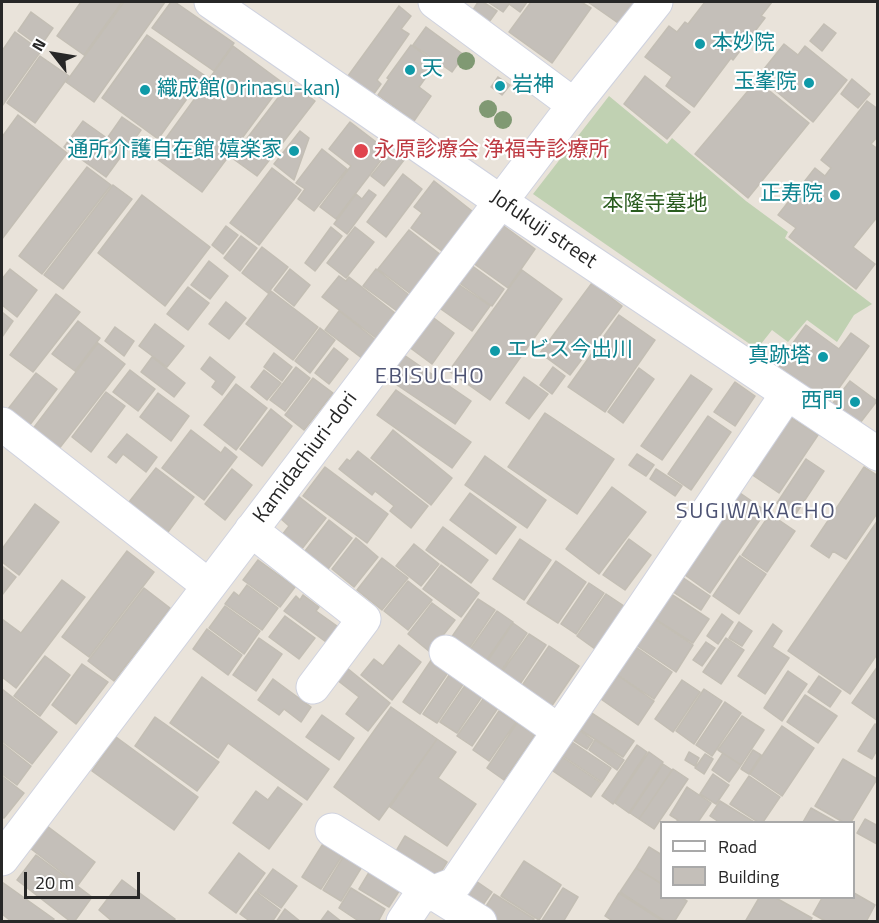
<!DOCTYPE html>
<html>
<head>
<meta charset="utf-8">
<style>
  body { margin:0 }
  #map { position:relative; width:879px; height:923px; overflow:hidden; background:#e9e3da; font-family:"Titillium Web",sans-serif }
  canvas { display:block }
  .frame { position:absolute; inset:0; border:3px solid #272727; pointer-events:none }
  .legend { position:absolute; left:660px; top:821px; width:195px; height:78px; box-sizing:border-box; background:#fff; border:2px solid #a9a9a9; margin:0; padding:8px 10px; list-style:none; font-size:18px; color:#272727 }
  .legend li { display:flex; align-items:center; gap:12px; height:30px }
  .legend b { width:30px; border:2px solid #a9a9a9 }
  .north { position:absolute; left:24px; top:24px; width:60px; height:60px; -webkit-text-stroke:4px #fff; paint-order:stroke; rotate:301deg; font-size:16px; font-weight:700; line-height:24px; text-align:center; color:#272727 }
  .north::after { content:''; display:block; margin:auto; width:21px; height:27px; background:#272727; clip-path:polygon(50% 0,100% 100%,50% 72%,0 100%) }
  .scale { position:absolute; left:24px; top:872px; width:116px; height:27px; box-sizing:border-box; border:3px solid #272727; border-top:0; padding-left:8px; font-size:18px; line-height:21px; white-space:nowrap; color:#272727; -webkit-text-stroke:4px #fff; paint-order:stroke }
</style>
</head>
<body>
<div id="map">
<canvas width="879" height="923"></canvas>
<div class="frame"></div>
<ul class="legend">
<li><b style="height:8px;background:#fff"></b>Road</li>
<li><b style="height:16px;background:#c4bfb9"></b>Building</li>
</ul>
<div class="north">N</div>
<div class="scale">20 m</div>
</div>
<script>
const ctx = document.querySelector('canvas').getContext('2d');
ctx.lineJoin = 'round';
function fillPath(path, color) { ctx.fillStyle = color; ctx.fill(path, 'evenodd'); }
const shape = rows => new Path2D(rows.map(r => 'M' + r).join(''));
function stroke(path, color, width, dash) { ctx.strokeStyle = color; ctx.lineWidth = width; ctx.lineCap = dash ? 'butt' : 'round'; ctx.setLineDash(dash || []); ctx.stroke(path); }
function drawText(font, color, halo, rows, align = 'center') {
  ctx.font = font + ' "Titillium Web","Noto Sans JP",sans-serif'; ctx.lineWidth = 4.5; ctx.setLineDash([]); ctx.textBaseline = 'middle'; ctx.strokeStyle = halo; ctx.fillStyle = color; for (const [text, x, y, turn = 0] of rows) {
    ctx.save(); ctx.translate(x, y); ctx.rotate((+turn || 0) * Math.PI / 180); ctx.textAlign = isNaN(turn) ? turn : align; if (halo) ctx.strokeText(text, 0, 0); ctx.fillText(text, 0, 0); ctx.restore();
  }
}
fillPath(shape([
  [609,96,667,144,672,138,746,201,788,232,785,238,872,304,854,315,837,342,807,320,788,342,772,330,757,349,533,194]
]), '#c0d1b2');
const building = shape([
  [81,2,122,2,84,55,57,36,81,2],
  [124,2,165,2,94,102,66,82,124,2],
  [171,2,175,2,234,43,214,71,152,28,171,2],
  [478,2,483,2,497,11,489,22,473,10,478,2],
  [488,2,527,2,520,12,509,4,503,12,488,2],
  [531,2,581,2,591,8,552,63,509,32,531,2],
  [588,2,638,2,621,25,588,2],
  [705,2,772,2,761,16,765,18,733,60,731,58,694,107,666,86,672,77,645,57,669,26,677,32,685,22,688,24,705,2],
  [399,6,411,16,401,29,409,34,377,80,381,84,373,95,348,76,399,6],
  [31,12,53,28,40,47,18,31,31,12],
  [824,24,836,33,822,51,810,41,824,24],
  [426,27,464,55,452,72,413,45,426,27],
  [15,32,41,51,2,106,2,51,15,32],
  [147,35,204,75,158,139,102,98,147,35],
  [784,44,798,55,805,46,847,80,813,122,771,87,777,80,764,69,784,44],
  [411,45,436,63,419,87,431,96,414,121,378,95,389,79,387,78,411,45],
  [233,46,283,83,202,192,153,156,233,46],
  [40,56,69,76,35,123,7,103,40,56],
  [763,73,772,81,766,88,809,123,748,198,695,154,763,73],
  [645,76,690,112,667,139,624,104,645,76],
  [498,77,510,85,502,95,491,87,498,77],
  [852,79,870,94,858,108,841,94,852,79],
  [290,82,315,101,257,176,232,158,290,82],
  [867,101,878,109,878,136,871,144,878,149,878,216,853,247,875,264,856,289,789,237,796,228,778,215,815,168,825,176,831,168,821,160,867,101],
  [18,115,67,153,2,239,2,137,18,115],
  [122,117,141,130,127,150,108,137,122,117],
  [83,121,125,151,106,177,64,147,83,121],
  [350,122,388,151,336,219,320,207,351,166,329,149,350,122],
  [300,131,309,138,294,180,274,164,300,131],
  [322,149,347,169,314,211,298,199,305,189,296,183,322,149],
  [391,151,404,160,384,186,371,176,391,151],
  [87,167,111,185,42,274,19,256,87,167],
  [272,168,301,190,259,245,230,223,272,168],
  [403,174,422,189,386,237,367,222,403,174],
  [434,181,472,211,442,251,411,228,422,213,414,207,434,181],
  [113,185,132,199,63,289,44,275,113,185],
  [369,190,376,195,347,234,334,224,356,194,362,199,369,190],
  [142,195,210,247,165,306,98,253,142,195],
  [501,224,535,249,508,288,473,263,501,224],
  [226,226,238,235,223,254,212,245,226,226],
  [331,227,342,236,315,271,305,263,331,227],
  [355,227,374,242,346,278,327,263,355,227],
  [409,230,441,255,411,294,378,269,409,230],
  [241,236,257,248,240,271,224,258,241,236],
  [262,247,288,267,268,293,242,273,262,247],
  [209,261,228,276,210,299,191,285,209,261],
  [471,265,504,289,492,306,458,282,471,265],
  [10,269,37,290,17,317,2,305,2,279,10,269],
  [290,269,310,285,294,306,274,290,290,269],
  [376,269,409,295,397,311,363,286,376,269],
  [522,270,562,299,490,400,449,371,522,270],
  [339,276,346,281,349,277,395,313,376,338,322,297,339,276],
  [455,282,490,306,472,331,438,307,455,282],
  [592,283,622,306,570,375,540,353,592,283],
  [188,287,209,303,188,330,167,314,188,287],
  [271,291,318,327,293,360,246,324,271,291],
  [56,294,80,312,33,372,10,355,56,294],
  [226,302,246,318,229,339,209,324,226,302],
  [339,311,377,341,363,359,325,330,339,311],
  [2,312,13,321,2,337,2,312],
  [619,315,655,340,605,412,568,387,619,315],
  [431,316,454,333,432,364,409,347,431,316],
  [78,321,100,338,75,371,52,354,78,321],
  [155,324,184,346,167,367,139,346,155,324],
  [806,325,839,349,851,333,869,346,829,402,777,365,806,325],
  [115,327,134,341,124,356,105,341,115,327],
  [320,328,335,340,310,373,295,361,320,328],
  [98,343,125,364,58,450,32,430,98,343],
  [334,348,348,359,329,384,315,373,334,348],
  [274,353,292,367,282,381,264,367,274,353],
  [404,355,471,401,455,424,388,379,404,355],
  [152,357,185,383,174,397,141,372,152,357],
  [210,357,235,377,222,395,212,387,216,381,201,369,210,357],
  [296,367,310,378,285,411,270,400,296,367],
  [553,367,565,376,552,394,540,385,553,367],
  [639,368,654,379,623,423,608,412,639,368],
  [130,370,155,389,138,411,113,392,130,370],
  [264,370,281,383,267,400,251,387,264,370],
  [36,373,57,389,29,426,8,409,36,373],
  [691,375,712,389,662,460,641,446,691,375],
  [524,377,548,394,529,419,506,403,524,377],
  [313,378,333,393,304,430,285,415,313,378],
  [850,381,877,401,860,423,833,403,850,381],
  [735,382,755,396,735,426,714,412,735,382],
  [236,384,267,408,236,450,204,425,236,384],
  [396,390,471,442,452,468,377,415,396,390],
  [106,392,125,406,91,452,72,437,106,392],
  [158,393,189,416,171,441,140,417,158,393],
  [271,409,292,426,262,466,240,449,271,409],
  [545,413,614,459,577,514,508,467,545,413],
  [708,416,731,432,691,490,668,474,708,416],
  [790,417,818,435,779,493,751,474,790,417],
  [191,430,221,453,225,447,237,457,204,500,162,468,191,430],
  [393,430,452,478,431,505,371,458,393,430],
  [127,434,157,457,146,472,123,454,116,463,108,457,127,434],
  [358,451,428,506,411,528,390,511,394,506,375,491,372,495,339,469,347,459,350,461,358,451],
  [637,454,654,465,646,476,629,465,637,454],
  [485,456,546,500,527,528,465,485,485,456],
  [806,459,824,471,795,515,777,503,806,459],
  [325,467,388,514,367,543,303,496,325,467],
  [864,467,878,476,878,512,846,559,833,551,829,558,811,546,864,467],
  [156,468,194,497,168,532,129,502,156,468],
  [232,469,252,485,225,520,205,504,232,469],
  [656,469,682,486,675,496,650,479,656,469],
  [612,487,646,512,599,574,566,549,612,487],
  [470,493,516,527,496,554,450,520,470,493],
  [740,493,766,511,710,593,685,575,740,493],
  [298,496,326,518,301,550,282,535,289,526,280,518,298,496],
  [35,504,59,522,19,575,2,562,2,549,35,504],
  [770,514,795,531,767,572,742,555,770,514],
  [329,520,352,538,328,569,305,551,329,520],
  [878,520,878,653,850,694,788,651,878,520],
  [443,527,488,560,471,583,426,550,443,527],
  [356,538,378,557,354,587,332,569,356,538],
  [520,539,551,560,524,600,493,579,520,539],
  [629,539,651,555,625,590,603,575,629,539],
  [414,544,439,564,421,586,396,566,414,544],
  [127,551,154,572,89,657,62,637,127,551],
  [740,556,766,574,739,614,713,596,740,556],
  [382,558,408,578,382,610,357,590,382,558],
  [258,560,295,587,280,607,243,580,258,560],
  [556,561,586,582,558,623,527,603,556,561],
  [441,565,479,593,461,617,423,589,441,565],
  [2,566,16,577,2,595,2,566],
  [682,577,710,596,701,610,672,591,682,577],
  [62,580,85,597,16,688,2,677,2,619,21,633,62,580],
  [408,581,432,600,408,630,384,611,408,581],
  [589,583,604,593,576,634,561,624,589,583],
  [247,585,278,608,262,630,225,604,234,592,239,596,247,585],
  [144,588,170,608,114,681,88,661,144,588],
  [606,594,624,606,595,649,577,636,606,594],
  [671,594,709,619,693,643,655,619,671,594],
  [303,595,319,607,316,611,337,626,326,642,284,611,296,596,300,600,303,595],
  [478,599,495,610,468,650,451,638,478,599],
  [432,603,455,620,430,652,408,634,432,603],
  [225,606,260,631,244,654,209,628,225,606],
  [497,611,513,622,486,661,470,650,497,611],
  [722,614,733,622,718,644,707,636,722,614],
  [285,616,315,638,299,659,269,637,285,616],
  [654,619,693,645,676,672,636,645,654,619],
  [739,622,752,631,742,646,729,638,739,622],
  [513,623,527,633,501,671,487,662,513,623],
  [773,624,782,631,772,647,789,658,765,694,738,676,773,624],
  [207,629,242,655,228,675,193,649,207,629],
  [529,634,546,645,520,684,502,672,529,634],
  [259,638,282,654,256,691,233,675,259,638],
  [726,638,744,650,721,684,703,672,726,638],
  [706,642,715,648,702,666,693,660,706,642],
  [399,645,421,662,392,700,361,675,374,659,383,666,399,645],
  [633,645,672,672,654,699,615,673,633,645],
  [549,646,579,666,551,707,521,687,549,646],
  [45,656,70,675,40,716,14,696,45,656],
  [432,659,449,671,420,714,403,702,432,659],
  [82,664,108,682,76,724,52,705,82,664],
  [878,666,878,721,852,703,878,666],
  [347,668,390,703,368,731,346,714,359,697,337,680,347,668],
  [452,671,466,680,437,723,423,714,452,671],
  [788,671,807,684,782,721,764,708,788,671],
  [614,673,654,701,638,725,598,697,614,673],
  [819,676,841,691,830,707,808,692,819,676],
  [202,677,329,769,307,800,228,743,218,758,170,723,202,677],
  [273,679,311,707,301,722,284,709,279,715,258,700,273,679],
  [682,680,700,692,673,732,655,719,682,680],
  [466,684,483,695,457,733,440,722,466,684],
  [2,689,57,732,32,764,2,741,2,689],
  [704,689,722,701,694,744,676,731,704,689],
  [486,695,500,705,472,746,457,736,486,695],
  [805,695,837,716,818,743,787,722,805,695],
  [725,702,741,713,712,756,696,745,725,702],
  [391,707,437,739,379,820,334,787,391,707],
  [587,710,634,741,623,757,576,727,587,710],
  [499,711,516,722,489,761,473,750,499,711],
  [322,715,354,738,339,760,306,737,322,715],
  [742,716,764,730,741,765,718,750,742,716],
  [155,717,219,762,197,791,135,746,155,717],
  [517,723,535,735,504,780,487,768,517,723],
  [875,724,878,726,878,753,876,752,872,759,858,751,875,724],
  [782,726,814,748,782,796,750,774,782,726],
  [577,729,593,740,587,749,570,738,577,729],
  [116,737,198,797,174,830,92,771,116,737],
  [437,739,456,752,438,778,476,804,447,846,390,807,437,739],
  [569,740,611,768,602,782,560,754,569,740],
  [595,740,624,760,617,770,589,750,595,740],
  [2,743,31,766,17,785,2,774,2,743],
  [637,745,647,752,613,804,602,796,637,745],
  [753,750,761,755,749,774,741,769,753,750],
  [649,752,663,762,629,813,615,803,649,752],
  [689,752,699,758,695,766,685,760,689,752],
  [723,753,741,765,729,782,712,770,723,753],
  [705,754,713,759,704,774,695,768,705,754],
  [559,755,601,783,591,797,550,769,559,755],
  [843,759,877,779,851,822,843,822,815,806,843,759],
  [663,764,672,770,639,819,630,813,663,764],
  [673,769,688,779,654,829,639,819,673,769],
  [713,774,729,785,716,804,700,794,713,774],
  [2,776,24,793,4,818,2,817,2,776],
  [749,776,780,797,763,822,758,822,730,804,749,776],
  [278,787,302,804,269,849,233,823,256,791,268,800,278,787],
  [687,787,711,803,698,822,676,822,678,820,670,815,687,787],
  [720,801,754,822,719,822,710,816,720,801],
  [811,808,836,822,803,822,811,808],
  [865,819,878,826,877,844,857,833,865,819],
  [43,823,95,862,78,885,26,845,43,823],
  [405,836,447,862,434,883,392,858,405,836],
  [326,839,345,851,321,889,302,877,326,839],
  [649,847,662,855,662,884,636,868,649,847],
  [239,853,265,873,236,913,209,893,239,853],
  [345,854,363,865,341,901,323,890,345,854],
  [36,855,92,897,74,922,71,922,17,880,36,855],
  [524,861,561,885,539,920,501,896,524,861],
  [636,868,662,884,662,898,682,898,687,901,674,922,666,922,620,892,636,868],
  [273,869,297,886,281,908,257,891,273,869],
  [371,869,401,888,389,907,359,889,371,869],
  [473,879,492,892,480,909,461,897,473,879],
  [122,880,175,919,173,922,113,922,99,910,122,880],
  [2,882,54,919,52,922,12,922,2,914,2,882],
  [351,888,385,909,378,922,360,922,339,908,351,888],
  [563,888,578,897,563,922,541,922,563,888],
  [256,892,280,910,272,922,251,922,240,914,256,892],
  [619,893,664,922,614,922,605,916,619,893],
  [854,893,875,905,866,922,827,922,813,914,822,898,854,898,854,893],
  [494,894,534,919,532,922,493,922,481,914,494,894],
  [759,898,776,898,812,918,810,922,745,922,759,898],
  [285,909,301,922,276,922,285,909],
  [328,911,342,922,320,922,328,911]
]);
fillPath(building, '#c4bfb9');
stroke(building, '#c3beb4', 1.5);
const minor = shape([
  [211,2,501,202,878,454],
  [435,2,574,105],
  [2,424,209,586],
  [251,530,364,619,313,687],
  [446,652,559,731],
  [332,830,480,922],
  [2,859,574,105,656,2],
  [403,922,419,898,455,884,640,612,787,394]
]);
stroke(minor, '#cfd2df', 35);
stroke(minor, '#fff', 33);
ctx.fillStyle = '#809973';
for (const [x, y] of [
  [466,61],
  [488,109],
  [503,120]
]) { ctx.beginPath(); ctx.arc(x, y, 9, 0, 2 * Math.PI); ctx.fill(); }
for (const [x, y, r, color] of [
  [700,44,6,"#0f9aa8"],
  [410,70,6,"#0f9aa8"],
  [809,83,6,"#0f9aa8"],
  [500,86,6,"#0f9aa8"],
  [145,90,6,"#0f9aa8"],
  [294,151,6,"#0f9aa8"],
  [361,151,8,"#e0444e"],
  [835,195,6,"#0f9aa8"],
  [495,351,6,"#0f9aa8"],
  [823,357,6,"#0f9aa8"],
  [855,402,6,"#0f9aa8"]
]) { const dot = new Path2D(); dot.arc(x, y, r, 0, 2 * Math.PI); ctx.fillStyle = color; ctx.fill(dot); stroke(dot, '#fff', 2); }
drawText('21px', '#0d838f', '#fff', [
  ["本妙院",712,44],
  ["天",422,70],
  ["玉峯院",797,83,"right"],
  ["岩神",512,86],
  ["織成館(Orinasu-kan)",157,90],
  ["通所介護自在館 嬉楽家",282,151,"right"],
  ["正寿院",823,195,"right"],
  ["エビス今出川",507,351],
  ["真跡塔",811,357,"right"],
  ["西門",843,402,"right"]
], 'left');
drawText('21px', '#be3a42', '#fff', [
  ["永原診療会 浄福寺診療所",374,151]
], 'left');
drawText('21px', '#2a5c1f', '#fff', [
  ["本隆寺墓地",655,205]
]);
drawText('21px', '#272727', '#fff', [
  ["Jofukuji street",543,230,34],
  ["Kamidachiuri-dori",306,458,-53]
]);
ctx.letterSpacing = '1.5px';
drawText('22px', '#4c5273', '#fff', [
  ["EBISUCHO",430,378],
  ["SUGIWAKACHO",756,513]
]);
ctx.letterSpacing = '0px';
</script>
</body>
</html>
